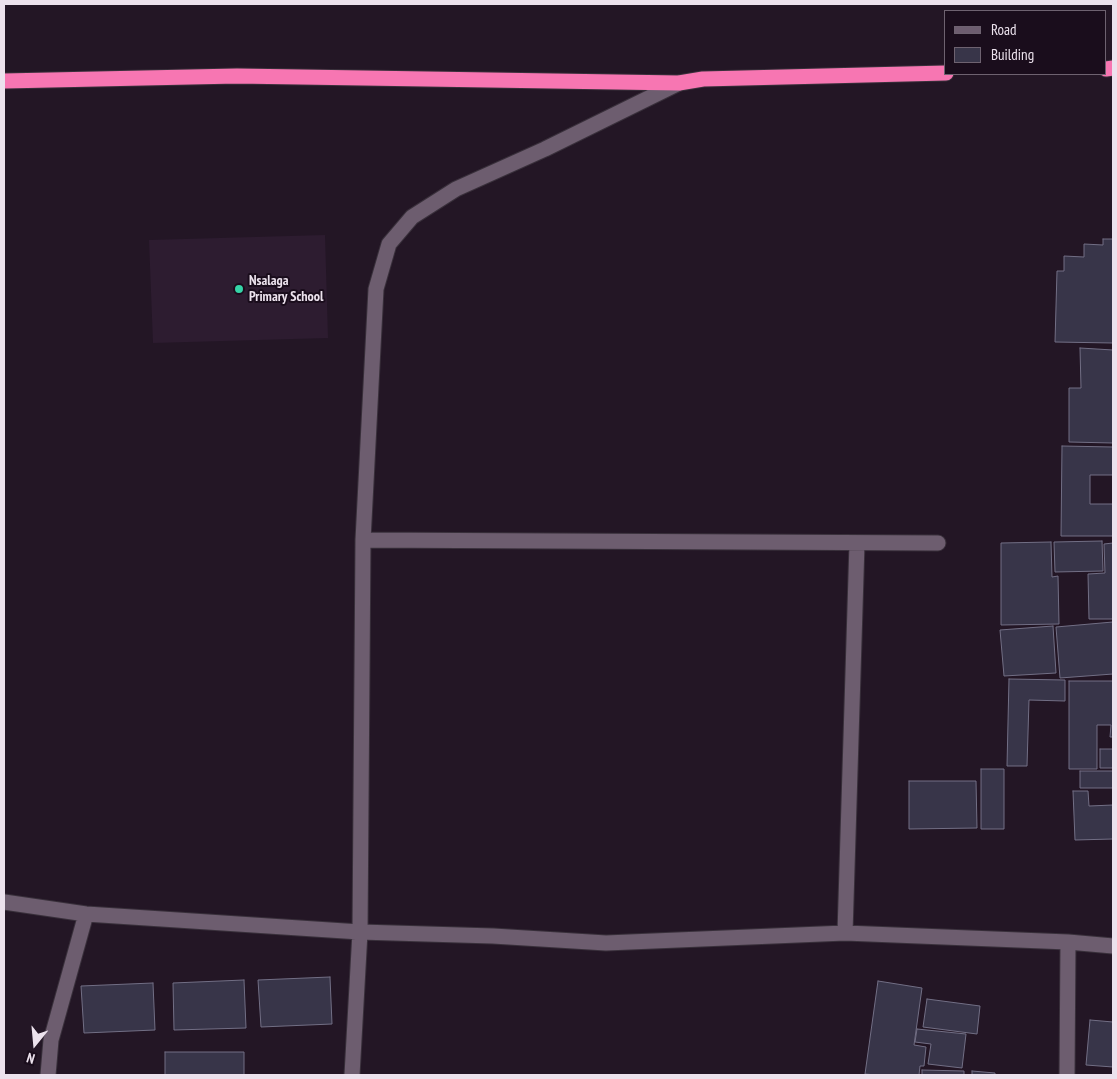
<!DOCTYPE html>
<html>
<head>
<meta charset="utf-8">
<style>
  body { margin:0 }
  #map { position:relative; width:1117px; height:1079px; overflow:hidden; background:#231625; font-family:"PT Sans Narrow",sans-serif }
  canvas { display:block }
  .frame { position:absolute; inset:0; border:5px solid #ece2ed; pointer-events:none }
  .legend { position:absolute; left:944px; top:10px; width:162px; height:65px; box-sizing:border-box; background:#1a0d1c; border:1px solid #6e6270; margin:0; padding:6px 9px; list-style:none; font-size:15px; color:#ece2ed }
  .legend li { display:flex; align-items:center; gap:10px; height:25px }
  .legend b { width:25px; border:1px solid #6e6270 }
  .north { position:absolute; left:10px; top:1019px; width:50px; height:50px; -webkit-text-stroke:4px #1a0d1c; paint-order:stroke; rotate:197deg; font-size:14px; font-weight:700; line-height:20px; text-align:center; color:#ece2ed }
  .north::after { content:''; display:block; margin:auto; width:18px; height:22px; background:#ece2ed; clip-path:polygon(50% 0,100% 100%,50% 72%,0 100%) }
</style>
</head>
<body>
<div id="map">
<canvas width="1117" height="1079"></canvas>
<div class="frame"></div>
<ul class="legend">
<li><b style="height:6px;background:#6d5d6f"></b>Road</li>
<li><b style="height:14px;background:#383549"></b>Building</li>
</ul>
<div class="north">N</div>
</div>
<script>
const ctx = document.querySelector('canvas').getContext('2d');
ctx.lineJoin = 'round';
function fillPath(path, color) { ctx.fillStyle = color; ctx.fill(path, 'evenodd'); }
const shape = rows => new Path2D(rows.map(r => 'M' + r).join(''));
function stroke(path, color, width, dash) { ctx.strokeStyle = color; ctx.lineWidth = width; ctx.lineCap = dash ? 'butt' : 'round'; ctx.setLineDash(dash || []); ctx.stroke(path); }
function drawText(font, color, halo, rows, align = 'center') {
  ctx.font = font + ' "PT Sans Narrow",sans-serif'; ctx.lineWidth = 4; ctx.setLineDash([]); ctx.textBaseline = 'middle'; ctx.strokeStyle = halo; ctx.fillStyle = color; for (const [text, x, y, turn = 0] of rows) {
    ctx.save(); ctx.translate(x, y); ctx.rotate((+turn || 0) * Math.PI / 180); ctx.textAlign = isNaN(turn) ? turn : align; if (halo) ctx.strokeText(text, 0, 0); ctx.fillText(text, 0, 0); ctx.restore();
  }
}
fillPath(shape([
  [325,235,328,338,153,343,149,240]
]), '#2d1c30');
const building = shape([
  [1103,239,1113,239,1113,343,1055,342,1057,271,1064,271,1064,256,1084,257,1084,244,1103,245,1103,239],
  [1080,348,1113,350,1113,443,1069,442,1069,388,1081,388,1080,348],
  [1062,446,1113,447,1113,475,1090,475,1090,504,1113,504,1113,536,1061,536,1062,446],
  [1102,541,1103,571,1055,572,1054,542,1102,541],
  [1051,542,1052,577,1058,576,1059,624,1001,625,1001,543,1051,542],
  [1113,543,1113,619,1089,619,1088,574,1105,573,1104,544,1113,543],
  [1113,622,1113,674,1060,678,1056,627,1113,622],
  [1053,626,1056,673,1004,676,1000,630,1053,626],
  [1009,679,1065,680,1065,701,1029,700,1027,766,1007,766,1009,679],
  [1069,681,1113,681,1113,737,1110,737,1111,725,1097,725,1097,769,1069,769,1069,681],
  [1100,749,1113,749,1113,768,1100,768,1100,749],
  [981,769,1004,769,1004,829,981,829,981,769],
  [1080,771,1113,771,1113,788,1080,788,1080,771],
  [909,781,976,781,977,828,909,829,909,781],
  [1073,791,1088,791,1089,806,1113,805,1113,839,1075,840,1073,791],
  [330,977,332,1024,261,1027,258,980,330,977],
  [244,980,246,1028,174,1030,173,983,244,980],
  [878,981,922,988,914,1045,926,1047,924,1066,920,1066,919,1075,876,1075,865,1074,878,981],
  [153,983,155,1030,84,1033,81,986,153,983],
  [927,999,980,1006,977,1034,923,1027,927,999],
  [1090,1020,1113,1022,1113,1067,1086,1065,1090,1020],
  [917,1029,966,1034,962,1068,928,1064,931,1044,915,1042,917,1029],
  [165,1052,244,1052,244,1075,165,1075,165,1052],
  [922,1070,964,1071,964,1075,922,1075,922,1070],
  [972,1071,995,1073,995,1075,972,1075,972,1071]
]);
fillPath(building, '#383549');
stroke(building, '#726f85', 1);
const minor = shape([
  [363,540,938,543],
  [4,902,86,914,360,932,493,936,606,943,845,933,1068,942,1113,946],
  [845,933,857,543],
  [48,1075,51,1040,86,914],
  [352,1075,360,932,363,540,376,289,389,244,412,217,456,189,545,149,679,83],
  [1067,1075,1068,942]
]);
const highway = shape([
  [1106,69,1113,68],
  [4,81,237,76,679,83,703,79,946,73]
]);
stroke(minor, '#39303b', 17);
stroke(highway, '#39303b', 17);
stroke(minor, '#6d5d6f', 15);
stroke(highway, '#f776b2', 15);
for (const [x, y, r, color] of [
  [239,289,5,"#35d4a7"]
]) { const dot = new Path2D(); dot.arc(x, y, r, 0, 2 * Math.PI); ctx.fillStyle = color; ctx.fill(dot); stroke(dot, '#1a0d1c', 2); }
drawText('bold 14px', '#ece2ed', '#1a0d1c', [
  ["Nsalaga",249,281],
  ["Primary School",249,297]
], 'left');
</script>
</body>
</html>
